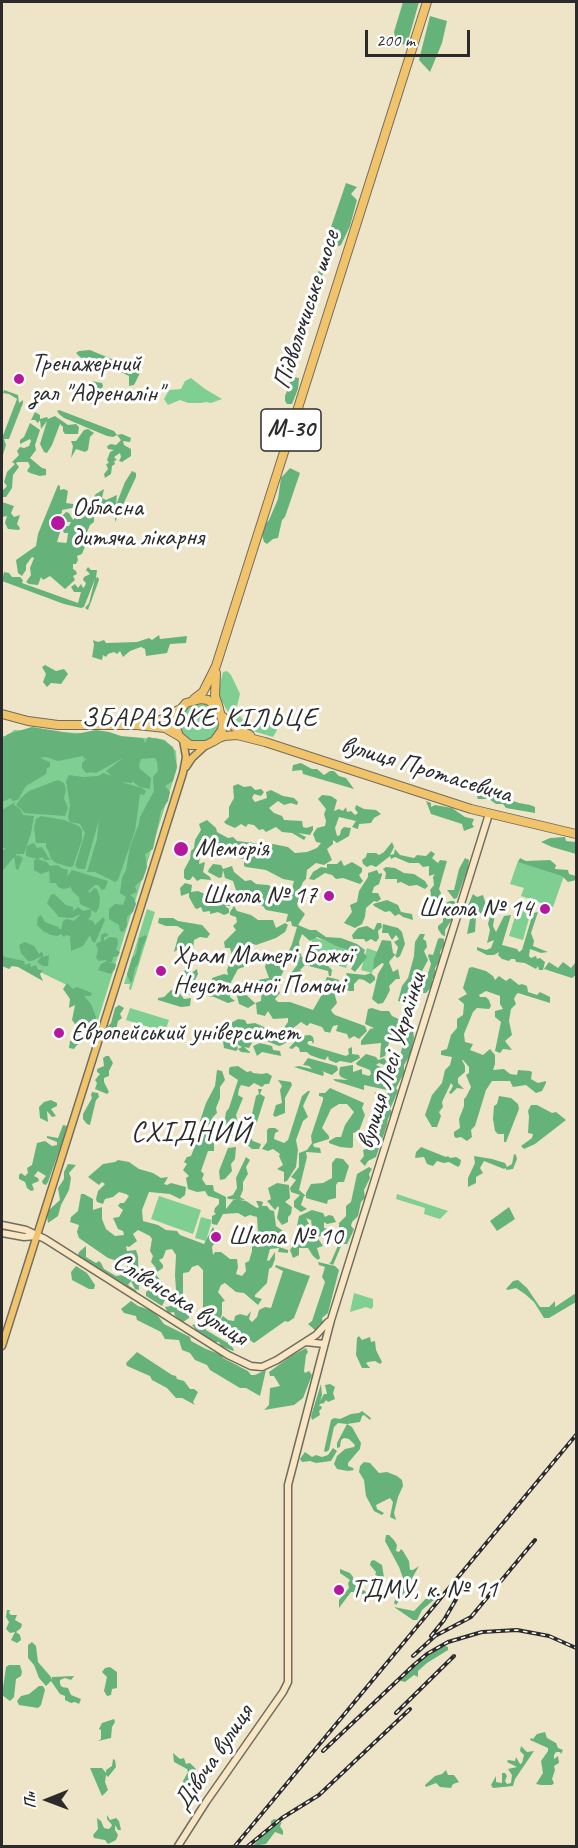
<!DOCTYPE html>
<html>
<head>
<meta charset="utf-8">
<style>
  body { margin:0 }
  #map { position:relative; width:578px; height:1848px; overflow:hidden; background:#eee5c8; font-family:Caveat,sans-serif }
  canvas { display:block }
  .frame { position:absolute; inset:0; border:3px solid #2b2b2b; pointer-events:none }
  .north { position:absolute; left:18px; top:1770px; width:60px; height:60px; -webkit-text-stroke:4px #fff; paint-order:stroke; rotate:269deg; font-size:16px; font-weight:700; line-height:24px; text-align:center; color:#2b2b2b }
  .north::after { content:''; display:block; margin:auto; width:21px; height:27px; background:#2b2b2b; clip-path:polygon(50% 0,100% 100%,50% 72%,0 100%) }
  .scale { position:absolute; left:365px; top:30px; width:105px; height:27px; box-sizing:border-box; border:3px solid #2b2b2b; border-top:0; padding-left:8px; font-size:18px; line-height:21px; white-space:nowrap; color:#2b2b2b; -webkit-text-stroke:4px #fff; paint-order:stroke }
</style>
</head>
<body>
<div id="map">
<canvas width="578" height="1848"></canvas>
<div class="frame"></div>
<div class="north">Пн</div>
<div class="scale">200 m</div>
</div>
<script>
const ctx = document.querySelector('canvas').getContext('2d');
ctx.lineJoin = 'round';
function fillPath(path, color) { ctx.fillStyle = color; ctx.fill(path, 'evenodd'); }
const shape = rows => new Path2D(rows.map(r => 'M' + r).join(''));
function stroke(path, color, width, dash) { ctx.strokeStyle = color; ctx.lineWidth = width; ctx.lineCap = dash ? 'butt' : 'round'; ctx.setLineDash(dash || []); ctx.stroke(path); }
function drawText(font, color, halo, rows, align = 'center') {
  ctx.font = font + ' Caveat,sans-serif'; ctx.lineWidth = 6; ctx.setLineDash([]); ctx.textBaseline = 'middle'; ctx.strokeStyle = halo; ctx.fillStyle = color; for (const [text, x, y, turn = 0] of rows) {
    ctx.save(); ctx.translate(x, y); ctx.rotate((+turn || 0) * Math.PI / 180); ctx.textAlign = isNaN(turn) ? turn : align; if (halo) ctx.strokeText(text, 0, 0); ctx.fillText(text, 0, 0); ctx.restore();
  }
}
fillPath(shape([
  [191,378,205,389,222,399,211,403,206,402,201,403,188,403,180,400,168,405,164,399,169,390,181,389,185,381],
  [227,671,231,675,240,694,236,710,243,720,241,724,249,722,251,724,257,719,272,722,277,730,273,737,243,728,234,722,221,700,218,692,223,672],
  '179 723a20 20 0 1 1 40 0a20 20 0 1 1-40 0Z',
  [14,730,81,733,124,738,156,738,165,740,176,751,177,768,97,1023,69,986,36,970,2,959,2,736,7,736],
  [518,861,564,876,553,907,521,896,524,888,510,884],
  [518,907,531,911,523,940,509,936],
  [147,909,155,912,131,990,129,989,130,984,124,984],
  [313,937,352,949,346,968,307,956],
  [367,948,378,952,372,973,361,970],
  [130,1008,169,1020,166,1029,161,1027,159,1030,126,1020],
  [397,1194,448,1211,440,1219,424,1214,425,1208,396,1199],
  [159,1196,201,1210,193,1234,151,1219],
  [201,1217,212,1220,206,1241,195,1238],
  [354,1293,373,1299,373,1307,371,1309,366,1307,350,1312]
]), '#7ecf91');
fillPath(shape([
  [403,2,419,2,408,41,404,45,396,41,394,32],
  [430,16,447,21,442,43,430,72,419,60],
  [346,183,357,187,351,194,357,200,350,226,341,245,332,249,328,260,322,263,332,224],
  [320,266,323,266,324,270,310,317,307,316,307,312],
  [90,350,138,370,140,373,134,385,129,386,129,376,121,372,108,371,80,357,76,353,79,351],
  [292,377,299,378,298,389,292,404,287,404,285,401,285,396],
  [91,381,102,383,103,386,92,405,90,403,90,398,86,401,92,389,86,384],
  [4,390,18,395,19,403,23,400,23,403,9,439,4,439,6,445,2,458,2,438,17,399,9,394,3,393],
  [59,410,114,431,117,435,122,434,131,438,130,442,123,441,124,445,131,449,131,456,122,462,119,461,121,457,120,453,114,457,117,460,114,461,115,464,112,466,111,474,105,478,104,474,108,469,106,464,109,463,107,460,110,452,114,450,108,449,107,446,111,444,116,445,121,440,117,435,113,437,107,436,64,418,59,414,57,411],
  [35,412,40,415,40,419,47,417,48,419,55,416,68,425,76,424,79,427,78,434,65,434,63,431,63,427,60,424,52,445,47,453,44,452,40,444,47,421,41,429,40,420,38,423,35,420,31,420],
  [30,423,40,430,35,445,36,450,30,458,42,468,46,469,46,475,40,476,30,473,27,471,30,466,28,462,18,462,16,463,19,467,13,475,12,488,6,497,2,497,2,491,7,486,4,482,7,472,15,464,12,462,19,455,17,451,20,447,24,448,29,446,31,441,30,439,20,444,20,440,24,437],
  [88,429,94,433,90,437,88,450,85,452,76,449,71,458,73,446,71,441,76,441,84,430],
  [290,468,300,473,285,517,282,520,278,538,273,539,267,544,264,542,262,535,264,526,269,520,278,499,281,478],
  [132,471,136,473,136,477,115,522,115,508,110,510,101,506,92,499,96,494,104,489,102,498,106,500,117,495,116,505,125,482],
  [58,485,60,486,60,490,64,489,68,491,66,503,73,504,77,507,62,510,62,513,56,516,54,522,52,523,54,528,61,529,57,542,66,543,67,541,68,533,64,533,62,528,63,526,69,526,71,522,62,522,60,518,66,512,69,513,73,520,81,509,86,509,91,501,99,511,98,514,94,513,94,522,90,525,85,537,74,544,81,542,86,544,82,554,77,556,78,560,76,564,73,564,73,569,76,571,77,574,73,576,75,580,65,589,50,576,43,580,41,577,38,585,29,584,26,582,31,575,30,568,34,558,32,557,26,565,26,570,22,576,18,573,16,560,36,546,38,534],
  [2,502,14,506,11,513,14,517,20,515,17,524,20,528,19,530,8,529,5,523,7,516,2,517],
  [88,567,91,570,97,570,96,578,98,577,99,580,88,610,85,608,89,603,95,579,84,607,81,608,64,604,2,581,4,572,9,573,12,577,20,577,23,580,22,583,78,603,81,592,74,592,71,587,75,584,78,588,81,584,83,588,85,586,86,583,83,580,84,577,90,574,86,570],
  [159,635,160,639,187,636,186,643,170,644,167,653,146,656,145,649,141,647,130,651,123,657,120,651,117,654,114,652,108,654,106,657,103,655,102,660,92,657,94,645,93,640,98,642,104,640,106,643,137,642,149,638,152,640],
  [45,665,56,671,64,669,68,674,61,684,51,683,47,687,43,682,46,674,42,667],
  [32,727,76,734,96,730,109,732,121,736,143,738,145,743,148,737,163,740,173,747,177,767,173,781,165,786,170,792,168,801,161,811,153,849,145,854,147,867,143,879,135,886,137,892,130,895,134,898,136,904,133,912,127,917,127,926,123,932,120,931,119,925,109,919,109,909,115,904,123,905,126,897,120,893,122,878,126,870,130,847,139,824,140,817,154,791,153,777,158,771,157,762,155,758,152,758,141,759,139,765,140,769,151,778,150,789,140,787,132,781,132,783,121,782,142,788,146,791,144,795,140,794,135,831,118,880,115,882,95,872,87,872,97,839,99,820,85,869,79,869,75,866,85,833,80,824,70,822,68,817,70,806,66,781,69,775,83,777,98,776,103,773,112,776,106,771,123,758,96,773,91,772,86,773,82,768,82,763,87,758,84,759,83,756,58,761,46,757,40,758,50,762,50,767,47,768,46,774,26,786,18,800,12,801,11,798,2,802,2,734,5,742,4,737,8,734],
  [301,763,312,769,317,769,324,775,330,771,334,771,339,776,346,778,354,789,303,774,302,770,292,771,293,765],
  [58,780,64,783,66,790,64,798,68,808,65,816,24,813,21,809,16,805,21,798,29,791],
  [238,784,244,787,251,786,255,790,261,789,264,792,261,796,254,794,252,798,255,802,267,798,266,792,271,790,283,796,294,798,298,802,297,805,291,803,284,805,278,801,269,808,274,813,282,816,284,820,302,821,303,827,306,828,313,826,313,830,310,835,298,833,306,837,304,840,292,833,282,832,276,827,266,832,263,829,259,830,254,825,248,824,246,827,241,824,235,828,226,824,224,822,229,817,229,807,234,798,233,786],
  [493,794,519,803,530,805,535,807,535,813,506,808,503,804,496,804,489,799,478,799,477,797,478,795,489,797],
  [322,795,331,796,337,800,334,811,339,809,343,811,346,807,347,812,351,811,355,815,358,813,355,809,356,805,364,809,376,810,381,814,374,818,371,823,359,824,358,829,352,827,356,821,339,817,335,828,337,836,340,835,341,830,344,827,351,828,349,836,337,843,333,840,333,844,327,849,332,860,324,865,316,863,307,870,306,879,303,882,299,891,302,898,297,903,298,907,305,914,298,925,310,930,316,930,326,937,341,938,357,944,365,950,364,953,367,957,355,972,351,969,357,957,354,951,339,947,317,937,310,941,302,934,299,942,300,953,302,957,311,962,328,966,332,970,331,976,329,976,328,971,305,965,300,970,304,974,295,976,291,973,298,964,290,962,283,957,287,955,292,944,297,927,292,926,291,921,286,922,288,914,266,910,263,906,252,903,249,895,236,890,233,881,225,878,223,870,222,877,219,878,208,872,209,869,213,864,221,865,223,869,232,866,234,872,245,881,251,880,256,884,268,885,287,893,292,889,294,881,283,879,266,870,246,867,244,866,244,859,229,856,208,849,205,855,200,856,199,864,205,862,203,872,210,877,211,880,201,879,197,881,193,876,190,880,187,880,184,878,184,870,190,859,191,851,194,848,195,840,201,830,199,824,207,820,216,828,217,832,228,838,233,837,237,841,263,844,266,846,273,844,288,847,295,853,307,852,317,848,321,843,316,842,313,834,317,828,325,826,326,821,324,814,326,809,318,799],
  [426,801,431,803,431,807,435,805,452,808,465,817,474,819,472,824,474,827,464,831,462,824,431,814],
  [15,802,14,805,20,809,23,815,34,816,31,833,24,854,16,854,16,856,18,855,23,858,18,870,16,869,14,857,4,869,2,869,2,850,6,849,2,847,2,810],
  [41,816,64,820,79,826,82,830,82,840,73,866,70,867,56,863,51,859,48,850,46,848,46,843,36,843,34,828,36,819],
  [565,837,566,841,576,842,576,854,552,847,541,842,550,838],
  [392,842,394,847,390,855,394,854,395,849,400,855,414,858,417,855,426,856,431,851,435,854,432,858,438,863,440,860,447,861,439,889,441,893,439,900,429,898,431,894,430,890,434,885,433,877,435,874,429,876,429,866,423,867,419,863,409,863,395,857,391,859,390,856,376,867,371,865,367,867,363,864,362,860,366,857,367,853,376,853,379,855,384,852],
  [34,843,37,848,42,847,50,860,45,860,42,857,38,859,47,862,50,866,58,865,61,868,68,870,67,877,72,870,108,881,105,889,102,890,98,885,95,885,88,891,90,893,94,888,97,889,100,897,99,907,96,913,91,910,91,916,88,919,93,921,95,925,103,917,105,920,95,943,92,941,90,935,83,946,71,951,70,936,66,935,64,937,61,934,58,936,51,935,43,931,37,925,38,917,41,915,45,922,58,927,61,930,63,921,67,919,74,921,81,914,72,918,59,917,47,903,51,895,54,894,66,905,73,907,73,911,78,907,83,911,91,909,80,904,79,897,73,892,70,886,69,888,63,889,58,887,56,883,50,883,49,871,41,874,34,870,34,860,37,859,26,856,26,851,27,846],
  [465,858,469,860,468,868,457,898,454,899,447,890,454,890,459,869],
  [520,858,526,861,550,860,556,865,555,869,568,870,569,874,576,876,576,880,568,882,562,876,518,862],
  [341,860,344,866,352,862,362,868,362,872,359,875,363,881,360,884,343,878,336,879,332,875,325,873,314,880,309,879,313,872,321,867,327,868,327,864,337,864],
  [386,867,395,868,404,873,414,874,425,881,428,886,425,889,417,885,409,886,401,882,397,883,397,879,385,879,386,873,383,869],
  [377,870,379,874,382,873,382,875,379,884,374,887,372,893,378,893,381,899,377,902,374,901,366,908,365,917,362,924,355,928,344,923,352,912,350,905,357,902,359,891,368,877,368,873],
  [185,883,192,885,191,892,198,891,223,902,228,899,232,901,230,906,225,906,229,909,229,913,224,915,218,912,210,914,210,911,203,912,201,907,197,909,195,908,189,897,189,893,181,896,180,888],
  [473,894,477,897,483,895,487,908,476,917,475,932,467,934,470,919,466,910],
  [387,900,398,905,401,912,412,914,413,920,403,917,399,914,395,916,390,911,385,912,374,906,373,904],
  [450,901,454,901,456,904,454,916,445,930,445,936,442,935,438,929,438,926,443,922,443,915,441,913,444,908,444,904],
  [234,906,237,911,251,915,258,920,273,920,276,928,285,923,288,925,285,932,276,938,256,945,250,943,248,949,242,949,242,954,238,962,241,964,245,960,246,963,244,967,238,969,230,984,230,997,235,1001,228,1003,214,997,207,996,212,992,219,990,217,987,211,989,212,978,224,974,228,975,227,970,232,955,230,948,225,948,224,942,236,930,233,926,237,922,236,917,230,915,230,912],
  [496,907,502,908,504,911,495,914,493,926,496,932,504,916,511,915,502,945,517,949,519,952,522,950,533,913,538,912,531,933,534,941,533,946,548,952,541,953,530,949,529,956,531,958,536,956,537,959,540,958,545,962,543,970,539,970,538,966,536,969,525,963,516,962,515,959,511,959,509,961,502,959,498,955,499,952,494,955,487,955,477,950,477,947,486,950,491,948,494,940,487,943,490,930,488,924,492,909],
  [159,918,173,918,178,921,202,925,210,934,207,938,200,937,194,940,193,949,187,946,183,950,182,947,174,952,178,937,184,930,177,926,166,926,158,923],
  [377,923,381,923,382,927,378,931,379,938,376,942,371,939,366,942,364,939,353,939,352,935,358,928,367,926,374,930],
  [383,924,398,928,402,932,405,944,400,956,397,958,395,955,389,962,393,972,398,969,400,979,396,979,389,986,390,990,386,998,383,1003,378,1004,372,999,378,974,384,964,382,963,373,970,374,959,382,940,391,941,393,953,396,955,398,947,394,942,399,939,396,935,392,940,388,933,382,933],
  [105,933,108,934,108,936,104,937,104,941,110,937,117,938,118,943,116,950,120,952,118,956,113,957,112,962,108,962,116,964,115,969,111,974,98,970,101,964,107,961,105,960,99,961,96,958,98,950,96,944,101,941,101,935],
  [420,934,425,934,423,939,426,941,427,947,424,951,428,960,420,975,421,982,426,979,431,964,428,956,429,954,433,955,438,939,440,938,444,939,444,945,440,952,441,958,435,968,435,978,432,979,433,985,426,993,423,993,423,985,420,982,414,992,409,991,405,996,406,998,411,994,415,996,413,1004,410,1006,409,1004,398,1001,402,986,408,978,414,956,415,942],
  [146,935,147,937,142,948,138,964,135,968,132,982,130,982,127,974,132,958,136,954,139,938],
  [25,942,34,946,39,954,41,952,43,953,43,957,49,955,48,966,43,966,37,962,42,956,32,961,28,961,21,953,19,945],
  [2,954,5,957,24,961,25,965,30,963,31,967,36,965,38,970,43,970,40,974,43,981,18,967,12,966,9,969,2,966],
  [576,954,576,975,572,978,544,969,549,962,558,968,563,962,571,968,575,963],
  [269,962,275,964,281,963,286,966,280,978,280,985,277,987,280,993,275,999,278,1002,290,1002,313,1010,324,991,326,979,327,977,336,979,339,980,338,987,334,992,337,1003,331,1010,332,1012,335,1015,365,1026,367,1031,359,1039,354,1036,349,1039,347,1034,336,1031,338,1025,333,1026,330,1033,328,1032,325,1032,322,1027,310,1023,307,1026,301,1022,292,1029,287,1042,282,1045,279,1046,264,1040,260,1036,253,1038,246,1031,242,1030,238,1032,243,1035,243,1039,252,1043,249,1048,244,1047,250,1052,250,1053,241,1052,238,1049,236,1051,224,1048,223,1041,237,1045,238,1049,242,1047,235,1043,236,1036,228,1041,220,1040,218,1036,234,1031,231,1023,238,1019,245,1020,247,1024,255,1023,264,1027,267,1032,283,1029,288,1022,288,1018,273,1019,268,1011,265,1016,257,1014,256,1003,248,1008,239,1004,237,996,233,993,233,990,240,989,255,1003,261,1001,262,983,258,980,269,978,265,967,266,963],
  [189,966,191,973,197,969,198,974,195,980,190,982,194,989,190,995,184,994,185,986,189,982,184,974,185,969],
  [472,967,486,971,493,976,495,980,499,976,506,981,510,978,519,985,522,984,527,986,528,992,537,995,540,992,550,997,550,1003,518,993,516,995,514,999,516,1004,511,1009,509,1021,512,1035,505,1041,512,1050,503,1049,500,1053,495,1051,501,1022,495,1017,495,1011,503,1009,500,1004,500,996,486,991,479,995,480,997,486,997,489,1000,491,1006,489,1009,477,1008,473,1012,464,1034,465,1042,473,1044,470,1050,483,1055,490,1049,495,1055,495,1064,493,1070,504,1069,510,1074,517,1075,518,1070,530,1071,532,1072,531,1079,538,1083,546,1081,546,1083,542,1091,536,1093,526,1085,513,1087,510,1081,492,1081,486,1090,475,1126,471,1130,472,1137,467,1141,461,1137,456,1138,454,1136,454,1132,460,1128,459,1119,464,1106,464,1099,466,1097,471,1087,466,1075,469,1073,469,1067,463,1060,462,1060,465,1066,465,1072,458,1078,458,1083,464,1089,457,1088,451,1094,449,1093,453,1086,451,1083,442,1102,443,1107,439,1112,441,1116,437,1127,432,1127,425,1115,432,1095,442,1083,445,1070,450,1065,452,1057,441,1055,441,1051,447,1049,451,1035,457,1028,457,1019,463,1015,464,1004,458,999,467,994,463,988,469,968],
  [346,973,365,975,371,973,375,977,375,980,370,984,364,980,359,979,354,984,354,991,349,991,339,986,347,976],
  [67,983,73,989,77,987,92,993,91,996,84,996,91,1004,96,1017,96,1022,87,1024,88,1027,91,1027,92,1031,88,1035,88,1040,77,1045,74,1049,69,1048,70,1041,74,1039,75,1028,78,1028,72,1020,75,1005,69,1008,70,999,63,989],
  [171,990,178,991,184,999,191,998,190,1006,181,1007,158,1000,158,998,164,997],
  [119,1005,124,1008,120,1014,122,1018,118,1021,116,1030,112,1034,107,1034,105,1032,106,1028,111,1023,115,1008],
  [372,1008,381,1011,389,1011,392,1016,405,1022,407,1023,405,1028,413,1030,414,1038,410,1055,404,1065,404,1073,396,1088,398,1091,390,1109,392,1112,388,1119,387,1125,376,1157,368,1161,365,1166,360,1161,364,1156,363,1150,369,1148,381,1108,374,1106,374,1103,380,1103,382,1097,374,1093,380,1091,387,1094,389,1092,406,1035,403,1028,397,1031,393,1029,385,1056,380,1058,381,1043,361,1045,361,1041,370,1029,374,1028,365,1024,368,1009],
  [310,1035,313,1037,314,1042,313,1044,312,1041,309,1041,307,1043,309,1045,346,1056,349,1054,348,1049,352,1047,352,1054,359,1055,360,1058,351,1063,340,1061,336,1063,329,1060,328,1056,325,1060,318,1058,310,1055,307,1052,300,1052,299,1048,296,1046,292,1049,289,1048,300,1036],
  [260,1043,272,1046,273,1050,280,1051,281,1056,262,1052,257,1056,253,1046],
  [366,1054,376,1057,378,1060,384,1058,387,1062,384,1065,379,1063,376,1065,381,1067,382,1072,386,1074,380,1081,384,1081,383,1086,387,1088,387,1090,364,1085,364,1090,335,1081,333,1079,348,1080,341,1077,339,1074,340,1067,353,1065,353,1072,362,1069,362,1074,369,1076,371,1074,370,1070,357,1065,356,1063],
  [106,1056,109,1056,113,1063,109,1071,109,1076,104,1078,104,1082,109,1092,107,1094,95,1089,97,1083,95,1080,100,1074,97,1072,97,1069,104,1066,103,1058],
  [308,1058,337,1066,338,1070,332,1075,322,1071,324,1073,323,1076,294,1067,299,1066,312,1069,309,1066,303,1065],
  [238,1066,247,1072,251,1071,253,1073,262,1074,267,1073,272,1076,269,1084,265,1084,262,1087,254,1083,249,1087,241,1085,239,1089,238,1095,243,1098,236,1115,239,1127,244,1128,250,1123,256,1096,259,1094,258,1089,262,1089,260,1094,265,1097,254,1131,248,1134,253,1141,261,1144,259,1149,252,1149,239,1138,228,1138,214,1130,219,1127,222,1121,225,1119,226,1112,229,1108,238,1080,229,1074,229,1069,230,1067],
  [217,1070,222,1071,225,1080,220,1087,220,1098,216,1108,217,1113,213,1117,210,1124,207,1125,200,1121,206,1103,215,1086],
  [278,1080,291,1082,292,1085,285,1098,285,1113,275,1117,273,1115,276,1105,282,1103,280,1090,282,1086],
  [330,1088,364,1103,362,1108,365,1115,359,1131,353,1133,353,1147,351,1148,340,1147,329,1143,329,1141,336,1137,341,1137,345,1125,354,1112,347,1104,339,1104,331,1109,322,1128,329,1136,329,1139,313,1144,314,1147,320,1148,321,1153,306,1152,307,1157,299,1190,306,1196,304,1196,301,1205,307,1209,301,1212,294,1207,294,1201,300,1195,291,1192,290,1188,296,1180,291,1177,299,1167,299,1153,307,1150,312,1143,311,1136,323,1100,323,1097,319,1096,319,1093,325,1093],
  [308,1091,310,1091,303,1106,308,1117,303,1121,296,1140,298,1150,296,1167,287,1181,284,1182,284,1172,277,1169,283,1165,279,1156,280,1154,273,1149,268,1151,262,1149,267,1142,267,1130,269,1128,275,1128,279,1131,275,1133,274,1139,284,1143,288,1140,302,1096],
  [92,1092,98,1093,99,1097,96,1100,90,1125,87,1124,83,1119,83,1114,92,1098,91,1095],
  [499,1096,511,1098,518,1104,519,1109,506,1142,504,1142,504,1134,498,1134,495,1131,493,1119,494,1106,497,1104],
  [51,1100,57,1103,57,1106,51,1109,56,1116,52,1117,47,1111,48,1122,40,1118,39,1107,44,1102],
  [531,1105,537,1105,552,1113,556,1112,566,1120,535,1144,524,1149,521,1146,532,1138,533,1134,528,1133,529,1116,528,1111],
  [63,1125,67,1126,63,1140,48,1182,46,1185,43,1184,42,1181,46,1176,38,1171,34,1176,38,1178,39,1181,32,1184,34,1190,31,1191,27,1188,25,1182,19,1179,19,1175,21,1173,25,1176,28,1173,27,1168,32,1165,37,1143,45,1141,52,1146,57,1145,57,1142,47,1138,47,1136,58,1138],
  [206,1125,209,1129,211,1129,210,1141,214,1142,214,1151,208,1151,201,1171,204,1174,202,1179,206,1185,213,1185,214,1191,226,1197,226,1209,234,1199,246,1201,257,1208,259,1207,256,1201,260,1201,263,1202,262,1206,267,1206,270,1210,274,1211,276,1226,283,1231,279,1247,288,1250,288,1253,278,1252,279,1248,270,1249,267,1260,269,1261,275,1252,275,1259,272,1267,269,1269,267,1283,255,1295,255,1297,262,1299,258,1305,244,1293,236,1292,225,1283,221,1285,218,1292,225,1301,222,1302,222,1314,220,1320,223,1316,228,1320,234,1321,235,1316,240,1314,247,1316,251,1311,249,1319,252,1322,257,1317,259,1310,265,1307,271,1308,283,1271,275,1267,276,1265,310,1276,294,1318,288,1322,285,1321,254,1343,220,1320,212,1320,205,1325,206,1330,231,1345,234,1350,233,1351,221,1346,219,1342,211,1342,201,1336,192,1325,202,1322,203,1318,203,1270,198,1265,192,1267,189,1272,183,1273,183,1298,189,1301,189,1318,183,1322,175,1316,174,1312,168,1313,165,1307,177,1305,175,1275,176,1255,172,1249,166,1250,163,1258,159,1260,163,1265,163,1268,157,1272,157,1276,162,1282,165,1300,162,1306,146,1296,146,1292,150,1289,151,1284,149,1277,156,1268,151,1262,153,1256,150,1251,152,1239,150,1236,138,1230,133,1234,137,1241,129,1247,126,1246,127,1251,136,1250,138,1256,139,1290,135,1289,131,1281,128,1285,137,1291,134,1293,81,1259,78,1255,79,1252,86,1246,86,1257,96,1263,99,1261,101,1263,104,1269,116,1276,122,1275,130,1280,132,1275,136,1273,136,1271,127,1267,127,1264,108,1258,79,1238,77,1232,79,1225,70,1222,71,1217,78,1211,81,1194,84,1194,93,1199,93,1210,102,1207,102,1219,106,1229,115,1236,124,1235,123,1231,118,1229,113,1218,119,1217,123,1210,118,1206,120,1203,124,1203,129,1196,126,1194,119,1192,113,1197,105,1199,103,1204,97,1202,96,1199,98,1191,105,1184,102,1182,99,1185,88,1177,103,1164,115,1162,118,1160,129,1162,139,1169,153,1173,161,1178,168,1177,164,1184,167,1185,171,1183,186,1187,185,1195,180,1199,170,1194,149,1192,142,1210,143,1221,158,1225,166,1230,177,1231,180,1235,204,1244,213,1227,215,1232,213,1239,214,1244,212,1247,213,1255,215,1252,221,1252,230,1259,237,1259,238,1267,236,1274,242,1276,246,1271,245,1263,249,1261,252,1251,252,1243,258,1231,257,1217,250,1215,245,1217,238,1213,223,1214,217,1225,212,1224,212,1216,216,1214,214,1212,215,1208,219,1204,219,1199,208,1196,205,1191,197,1192,188,1189,186,1178,189,1176,183,1170,187,1164,184,1162,187,1157,191,1156,195,1146,196,1135,200,1134],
  [236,1147,235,1159,231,1164,232,1171,225,1179,220,1180,219,1171,228,1148],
  [421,1147,446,1157,448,1156,450,1158,456,1157,461,1160,460,1165,458,1167,449,1162,444,1163,437,1161,433,1166,427,1164,424,1157,415,1158,416,1152],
  [514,1154,516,1155,517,1159,513,1169,506,1170,506,1168,504,1169,484,1161,480,1168,483,1173,476,1177,476,1183,468,1187,468,1178,475,1163,474,1156,492,1159,505,1163,507,1167,512,1164],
  [246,1157,250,1160,246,1167,248,1174,243,1182,243,1190,240,1197,245,1200,228,1199,227,1197,233,1195,237,1188,236,1178],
  [336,1158,343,1159,349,1166,344,1182,338,1182,336,1185,336,1198,328,1200,327,1204,306,1198,306,1193,311,1184,323,1183,332,1178,332,1163],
  [68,1164,76,1165,69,1173,71,1178,69,1190,61,1205,58,1216,48,1223,47,1216,49,1210,60,1200,58,1188,64,1179,64,1172],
  [369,1167,372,1169,369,1174,370,1178,364,1190,365,1198,361,1202,358,1216,352,1222,351,1226,354,1229,352,1234,347,1244,342,1244,333,1265,329,1263,331,1262,339,1243,339,1223,346,1216,346,1206,351,1202,357,1174],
  [277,1183,289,1185,290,1198,285,1202,292,1207,291,1214,288,1217,288,1222,282,1225,277,1218,279,1208,278,1206,275,1210,267,1201,271,1199,268,1188],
  [509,1207,515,1219,497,1231,490,1221],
  [312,1210,323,1213,325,1217,329,1215,333,1216,336,1222,327,1224,324,1222,324,1228,328,1229,328,1231,324,1238,322,1235,319,1237,316,1230,312,1227,311,1220,306,1218,309,1224,304,1227,304,1236,311,1240,317,1237,323,1246,317,1248,320,1258,318,1260,313,1256,308,1248,299,1248,299,1255,293,1258,290,1250,297,1239,295,1236,299,1216],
  [318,1262,335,1266,339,1270,328,1313,322,1318,323,1323,319,1325,316,1331,308,1324,312,1321,325,1282,322,1277,325,1267,319,1265],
  [76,1266,87,1273,95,1285,94,1289,89,1289,72,1280,71,1272],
  [518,1280,527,1288,540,1307,549,1307,555,1301,555,1307,576,1293,576,1302,549,1318,544,1318,534,1302,525,1294,516,1288,508,1290,506,1289,513,1281],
  [131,1301,138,1306,150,1310,158,1316,164,1324,190,1337,191,1341,206,1349,222,1355,223,1358,248,1371,251,1375,255,1375,266,1370,260,1396,246,1388,240,1388,210,1370,207,1365,195,1360,190,1353,182,1350,179,1340,165,1339,161,1332,137,1320,136,1316,124,1313,121,1309],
  [359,1336,362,1340,370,1337,371,1342,375,1341,376,1350,382,1362,380,1364,375,1361,368,1362,366,1363,370,1368,362,1368,356,1355,357,1338],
  [306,1348,308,1352,306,1355,304,1371,305,1373,309,1371,312,1375,303,1398,294,1405,264,1410,269,1405,270,1388,280,1386,274,1376,270,1376,269,1372,291,1356],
  [137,1352,172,1375,176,1376,177,1379,184,1381,190,1389,194,1389,198,1392,193,1402,195,1405,182,1398,176,1398,167,1388,152,1380,150,1376,127,1366,126,1363],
  [321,1384,322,1395,320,1401,324,1394,327,1394,325,1385,330,1384,335,1387,333,1393,335,1399,328,1402,326,1400,324,1403,320,1404,319,1406,321,1406,322,1408,319,1411,320,1415,312,1420,311,1416],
  [362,1411,371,1418,370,1420,364,1415,362,1416,360,1422,347,1424,352,1427,361,1443,360,1449,348,1463,348,1466,353,1468,354,1470,348,1471,337,1469,334,1464,337,1456,345,1449,354,1447,355,1445,349,1439,344,1438,341,1440,340,1447,337,1448,337,1443,347,1424,338,1423,334,1427,329,1450,326,1452,324,1451,331,1420,334,1418,340,1419,351,1414,359,1413],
  [333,1448,337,1451,331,1461,316,1463,310,1461,302,1462,300,1459,305,1452,312,1457,316,1455,322,1457,328,1455],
  [364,1462,370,1463,379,1473,387,1472,397,1476,402,1480,403,1486,398,1497,394,1513,396,1520,390,1517,393,1502,390,1498,376,1505,377,1509,384,1513,382,1515,374,1511,366,1496,364,1480,359,1472,360,1466],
  [386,1535,389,1535,394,1540,397,1545,396,1551,399,1552,401,1549,403,1551,409,1561,410,1570,413,1570,419,1566,411,1580,408,1589,396,1605,394,1603,397,1595,393,1596,400,1589,403,1578,399,1567,385,1541],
  [374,1560,382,1565,384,1577,379,1587,374,1591,372,1589,376,1572,370,1565,371,1561],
  [340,1569,350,1573,353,1577,353,1583,356,1586,368,1593,365,1595,358,1592,351,1592,339,1608,339,1600,349,1588,348,1583,350,1580,340,1573],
  [435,1589,435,1599,422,1610,417,1620,413,1620,394,1607,414,1611],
  [7,1610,10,1610,9,1613,11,1615,17,1615,15,1620,22,1624,21,1628,16,1632,20,1635,21,1640,17,1643,11,1640,15,1632,10,1633,6,1629,9,1622,6,1617],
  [32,1642,36,1646,38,1662,51,1677,51,1680,52,1677,74,1676,71,1680,65,1678,60,1680,60,1684,62,1687,68,1688,71,1695,81,1699,79,1704,75,1702,71,1703,65,1700,65,1696,60,1694,51,1681,46,1686,39,1678,34,1665,28,1658,28,1645],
  [445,1646,448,1647,448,1650,427,1663,418,1671,418,1677,414,1675,405,1682,401,1681,401,1678,412,1668,432,1652],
  [9,1665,20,1665,22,1672,21,1676,16,1679,14,1697,10,1701,2,1695,6,1667],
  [110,1667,117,1672,117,1688,112,1689,111,1695,107,1696,104,1691,107,1677,102,1672,105,1668],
  [39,1686,43,1686,45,1690,41,1705,38,1708,19,1705,17,1701,21,1696,29,1694],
  [114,1719,115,1722,112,1727,111,1738,98,1741,101,1739,101,1730,99,1729,102,1723],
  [545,1732,547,1738,556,1743,558,1748,563,1750,561,1754,560,1752,556,1752,554,1755,554,1759,558,1756,559,1763,554,1766,555,1770,552,1779,554,1783,552,1785,541,1785,536,1784,543,1773,541,1761,548,1751,548,1748,530,1740,531,1738,533,1739,537,1734],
  [521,1746,527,1752,534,1751,515,1779,513,1786,493,1788,491,1785,496,1776,496,1782,502,1783,502,1773,505,1773,507,1776,505,1781,507,1784,511,1783,512,1775,508,1769,517,1767,507,1762,508,1760,515,1761,516,1757,520,1764,522,1763,524,1755,520,1751],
  [173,1753,180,1759,184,1758,186,1764,190,1763,196,1769,192,1772,192,1776,196,1776,200,1773,197,1802,193,1800,194,1793,192,1787,183,1784,183,1781,188,1772,187,1769,174,1762],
  [113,1759,115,1760,116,1767,108,1777,106,1775,105,1782,108,1790,102,1796,90,1768,102,1768,106,1773,106,1770,112,1766],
  [446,1770,448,1775,454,1775,459,1782,453,1784,451,1788,440,1787,436,1783,426,1787,425,1785,435,1776,442,1774],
  [107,1815,110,1820,116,1818,119,1821,121,1830,118,1830,115,1825,115,1830,118,1835,116,1840,108,1844,105,1840,94,1838,93,1835,98,1829,97,1818,101,1821,104,1828,109,1829,111,1827,112,1825,107,1819],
  [274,1819,276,1819,276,1824,282,1822,280,1826,283,1831,283,1835,275,1832,266,1844,253,1846,271,1826,271,1821]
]), '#66b27b');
const secondary = shape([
  [2,1225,26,1230,45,1239,228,1355,251,1366,262,1367,277,1360,316,1335,328,1322],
  [2,1233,24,1237,36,1236],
  [306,1342,324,1344],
  [178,1846,206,1802,283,1692,288,1682,288,1485,331,1320,489,814]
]);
const primary = shape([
  [186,767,192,758,206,745],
  [2,1346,183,773,186,757,183,740]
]);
const highway = shape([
  [216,673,215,696,219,708],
  [194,699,203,692,216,666,427,2],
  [2,714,28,721,58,725,137,725,165,728,179,736],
  [222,716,236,728,250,735],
  [145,723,165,719,178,710],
  [214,741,222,730,223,723,219,709,208,700,201,699,186,703,177,714,175,725,179,736,190,745,206,745,214,741,219,738,224,736,237,735,265,742,471,809,576,834]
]);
stroke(secondary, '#6f6c62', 9);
stroke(primary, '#6f6c62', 9);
stroke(highway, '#6f6c62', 10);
stroke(secondary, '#f9e7c3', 6);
stroke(primary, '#f1c36a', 6);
stroke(highway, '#f1c36a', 8);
const rail = shape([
  [431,1636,444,1620,465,1584],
  [413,1656,435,1636,471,1617,535,1540],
  [396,1713,454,1656],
  [323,1751,415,1664,427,1654,448,1642,482,1632,517,1630,549,1636,576,1648],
  [235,1846,576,1435],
  [248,1846,282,1818,319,1795,410,1709]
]);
stroke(rail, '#2b2b2b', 4);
stroke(rail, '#fff', 1.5, [4.5]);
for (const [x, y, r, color] of [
  [19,379,6,"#b5179e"],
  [58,523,8,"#b5179e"],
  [181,849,8,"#b5179e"],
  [329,896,6,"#b5179e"],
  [545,909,6,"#b5179e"],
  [161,971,6,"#b5179e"],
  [59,1033,6,"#b5179e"],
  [216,1237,6,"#b5179e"],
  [339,1590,6,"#b5179e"]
]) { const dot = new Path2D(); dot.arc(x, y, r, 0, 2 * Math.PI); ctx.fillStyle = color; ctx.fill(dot); stroke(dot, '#fff', 2); }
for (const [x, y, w] of [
  [291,430,60]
]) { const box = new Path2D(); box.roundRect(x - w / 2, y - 21, w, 42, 4.5); ctx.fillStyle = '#fff'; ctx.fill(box); stroke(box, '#2b2b2b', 1.5); }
drawText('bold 24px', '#2b2b2b', null, [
  ["М-30",291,430]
]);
drawText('26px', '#2b2b2b', '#fff', [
  ["Підволочиське шосе",307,310,-72],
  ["вулиця Протасевича",426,770,17],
  ["вулиця Лесі Українки",392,1061,-73],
  ["Слівенська вулиця",180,1300,32],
  ["Дівоча вулиця",214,1758,-56]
]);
drawText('26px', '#2b2b2b', '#fff', [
  ["Тренажерний",31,364],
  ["зал \"Адреналін\"",31,394],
  ["Обласна",72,508],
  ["дитяча лікарня",72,538],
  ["Меморія",195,849],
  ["Школа № 17",317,896,"right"],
  ["Школа № 14",533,909,"right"],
  ["Храм Матері Божої",173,956],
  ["Неустанної Помочі",173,986],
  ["Європейський університет",71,1033],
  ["Школа № 10",228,1237],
  ["ТДМУ, к. № 11",351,1590]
], 'left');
ctx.letterSpacing = '1.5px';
drawText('27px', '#2b2b2b', '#fff', [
  ["ЗБАРАЗЬКЕ КІЛЬЦЕ",200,719]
]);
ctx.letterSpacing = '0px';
ctx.letterSpacing = '1.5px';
drawText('28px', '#2b2b2b', '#fff', [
  ["СХІДНИЙ",191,1134]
]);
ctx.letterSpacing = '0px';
</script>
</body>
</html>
